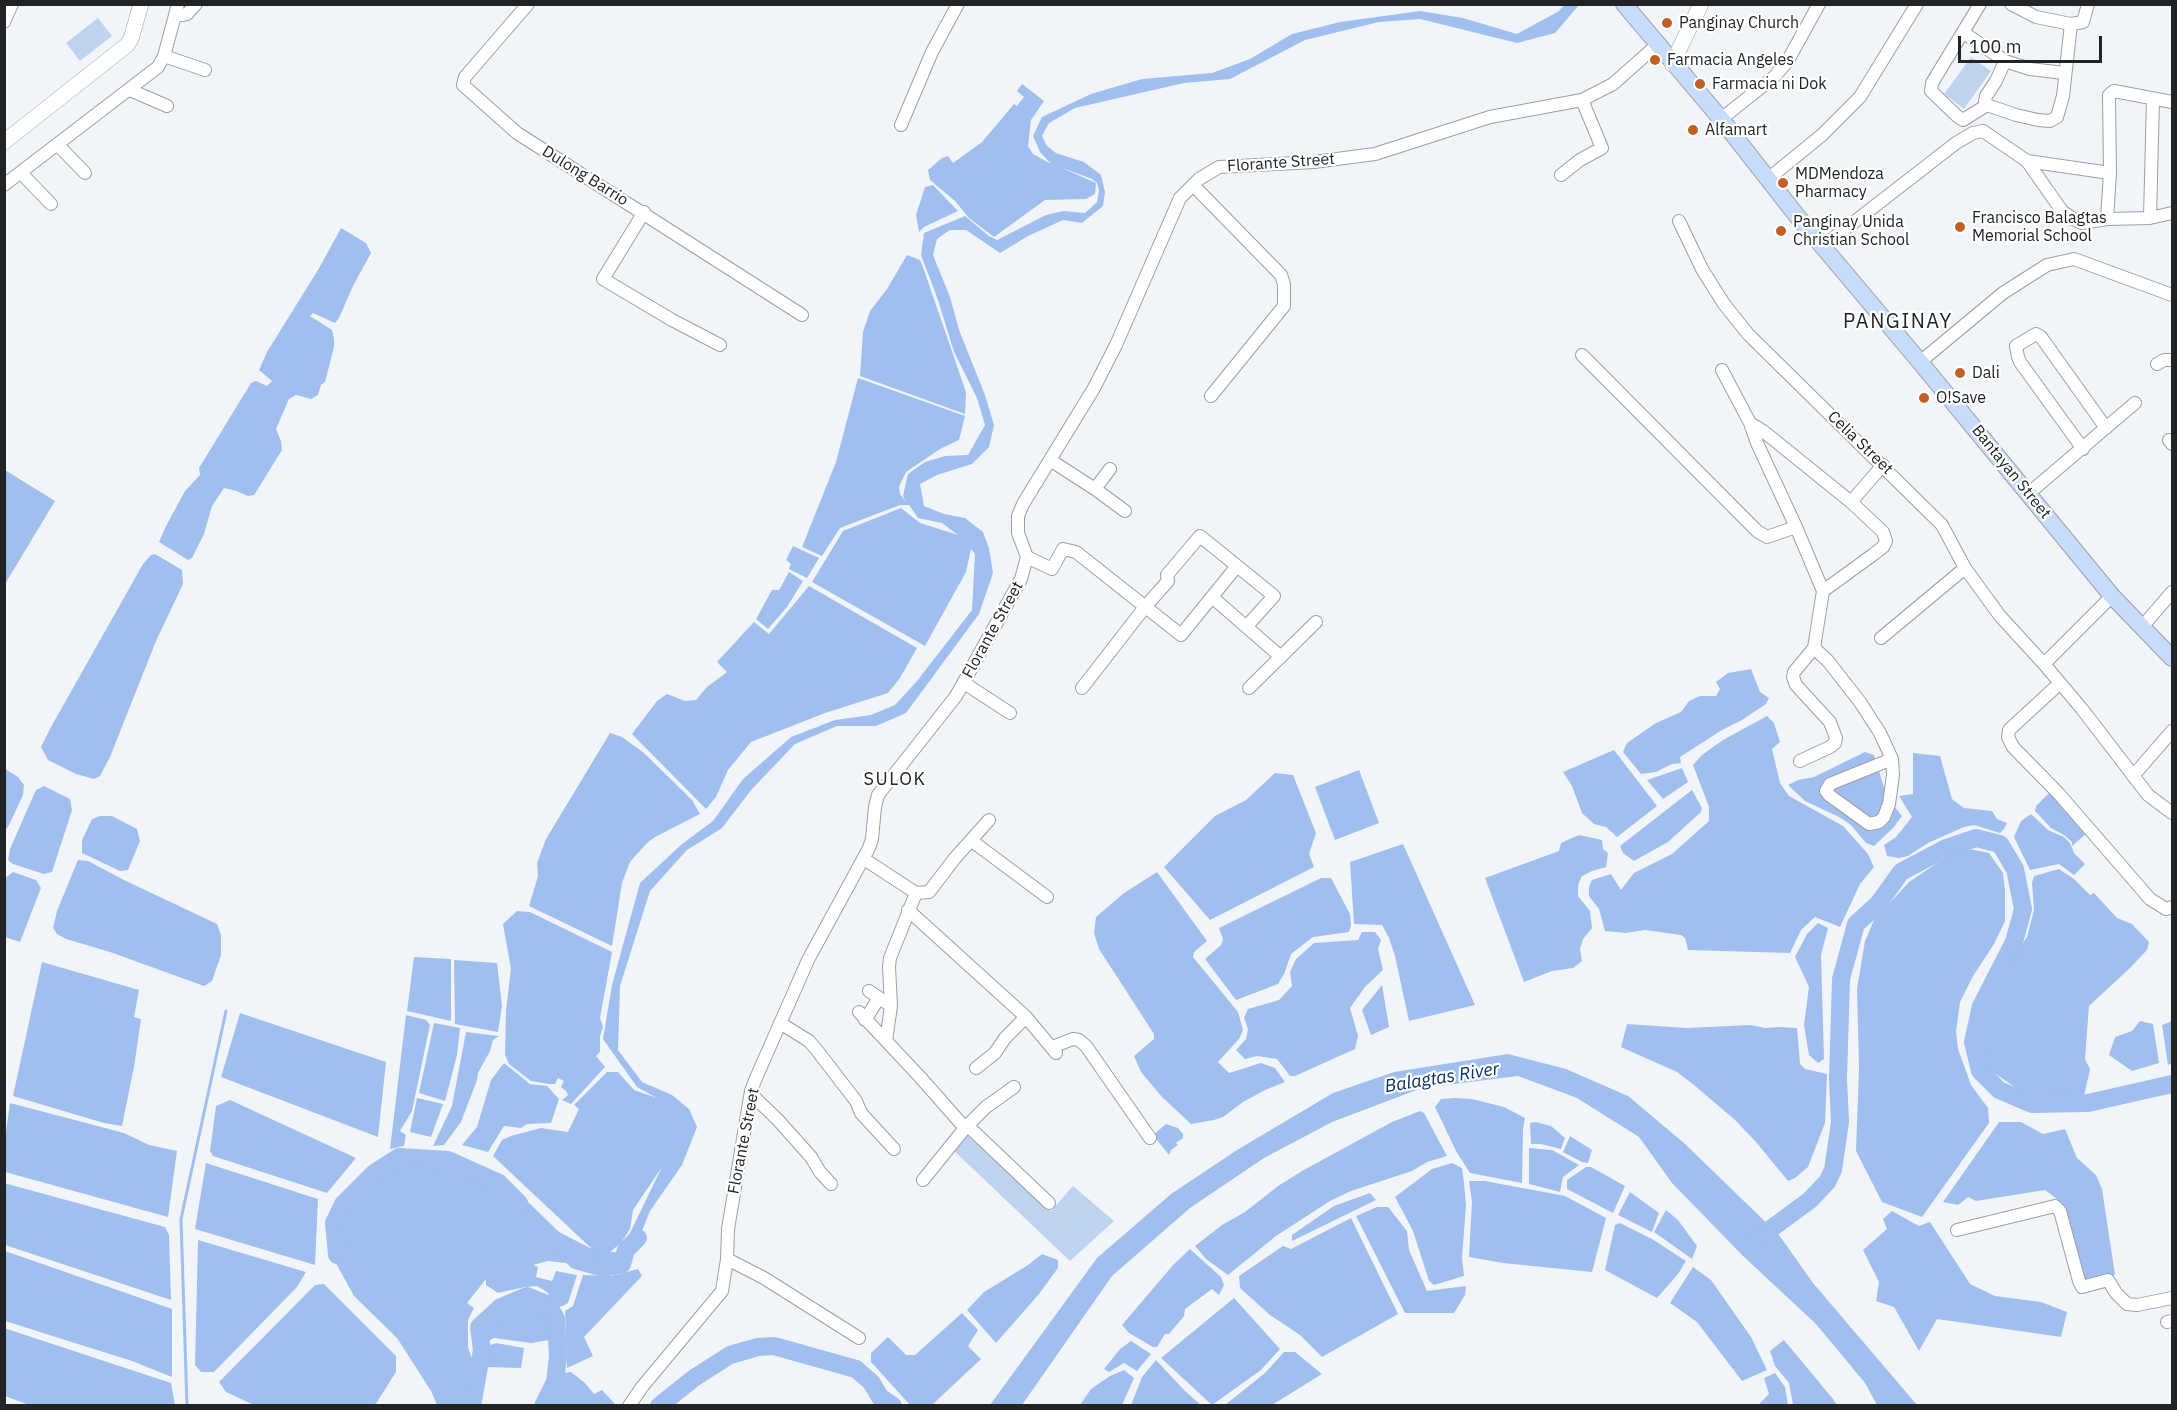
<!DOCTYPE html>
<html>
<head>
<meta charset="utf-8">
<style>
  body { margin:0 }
  #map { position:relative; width:2177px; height:1410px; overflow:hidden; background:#f1f5fa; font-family:"IBM Plex Sans",sans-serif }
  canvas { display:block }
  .frame { position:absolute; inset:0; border:6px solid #222325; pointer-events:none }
  .scale { position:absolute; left:1958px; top:36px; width:144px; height:27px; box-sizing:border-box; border:3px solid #222325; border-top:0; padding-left:8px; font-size:18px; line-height:21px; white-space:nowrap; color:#222325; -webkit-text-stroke:4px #fff; paint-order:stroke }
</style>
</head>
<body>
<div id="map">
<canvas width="2177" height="1410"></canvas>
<div class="frame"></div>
<div class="scale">100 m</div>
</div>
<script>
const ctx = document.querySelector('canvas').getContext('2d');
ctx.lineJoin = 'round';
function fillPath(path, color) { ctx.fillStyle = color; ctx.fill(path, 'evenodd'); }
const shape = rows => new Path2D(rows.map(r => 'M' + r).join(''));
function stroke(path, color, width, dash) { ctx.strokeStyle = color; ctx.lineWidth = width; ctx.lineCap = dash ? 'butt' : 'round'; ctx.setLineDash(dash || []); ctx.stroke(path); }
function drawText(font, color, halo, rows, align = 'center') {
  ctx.font = font + ' "IBM Plex Sans",sans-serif'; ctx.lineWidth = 4.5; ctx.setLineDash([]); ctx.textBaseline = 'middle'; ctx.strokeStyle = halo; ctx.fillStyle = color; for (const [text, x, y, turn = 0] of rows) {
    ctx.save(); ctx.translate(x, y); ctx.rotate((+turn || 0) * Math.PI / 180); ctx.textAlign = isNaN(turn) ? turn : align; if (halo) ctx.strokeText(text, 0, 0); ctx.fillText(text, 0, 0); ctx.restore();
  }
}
fillPath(shape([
  [98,18,112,36,80,61,66,43],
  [1971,57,1991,71,1964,109,1944,94],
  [965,1133,1051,1211,1073,1186,1114,1221,1070,1261,951,1148]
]), '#bfd3f1');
fillPath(shape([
  [1565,4,1579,5,1555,33,1517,43,1420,19,1379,22,1305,40,1230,79,1184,83,1075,108,1049,123,1042,136,1047,146,1056,153,1084,162,1101,175,1105,192,1103,206,1082,223,1063,220,1028,236,1000,253,966,230,950,230,937,239,933,255,950,297,959,330,985,395,994,425,989,447,972,464,937,475,920,484,924,506,944,514,965,518,983,532,989,548,993,573,979,614,906,713,876,726,837,726,795,744,752,789,722,828,687,850,650,891,620,986,618,1050,642,1082,672,1095,689,1109,697,1127,682,1165,650,1211,636,1246,622,1259,565,1263,548,1261,533,1265,538,1267,536,1277,552,1281,556,1271,577,1275,568,1303,558,1308,547,1292,537,1286,525,1287,498,1293,486,1285,486,1279,467,1303,474,1308,468,1320,468,1347,473,1362,469,1372,470,1405,437,1405,431,1391,397,1338,354,1296,332,1256,337,1220,367,1180,392,1168,417,1163,457,1162,483,1174,527,1201,559,1232,592,1249,493,1156,502,1140,511,1136,541,1128,568,1132,579,1109,574,1105,607,1072,618,1072,634,1090,657,1098,637,1087,603,1039,612,985,640,883,682,844,713,821,743,779,791,737,835,720,871,715,895,705,917,681,972,610,975,554,971,549,966,572,925,646,812,582,843,531,901,508,920,523,958,535,942,523,918,518,909,505,900,505,840,528,822,556,802,547,836,462,858,378,965,416,959,440,940,449,906,472,899,487,900,494,906,502,903,496,908,474,925,462,945,456,968,455,985,425,977,398,954,352,938,300,921,255,924,233,965,216,989,236,997,240,1046,215,1063,211,1085,213,1097,202,1099,190,1097,183,1092,179,1060,167,1096,183,1095,194,1086,199,1045,200,994,237,969,218,955,201,930,180,928,170,942,158,948,156,953,163,982,142,1014,104,1017,106,1024,97,1017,91,1022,84,1044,101,1031,120,1028,146,1033,154,1051,164,1040,152,1033,136,1042,117,1091,94,1142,79,1212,73,1250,59,1292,34,1340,22,1420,11,1463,18,1517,34,1559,11],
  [662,1167,630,1233,616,1252,610,1252,621,1243,630,1229,633,1210],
  [933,185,958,211,924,227,919,232,916,215,925,187],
  [341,228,366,243,371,253,353,286,339,318,335,323,313,313,310,316,332,330,334,339,334,347,325,382,321,385,318,395,311,399,296,395,289,399,276,429,281,441,282,450,254,495,248,496,236,491,224,488,212,506,204,534,192,558,188,560,159,542,166,526,185,491,200,475,199,468,251,383,256,381,267,386,272,381,259,370,267,352,318,270],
  [907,255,920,260,924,270,966,392,965,414,860,376,863,332,870,311,887,289],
  [5,470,55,501,5,584],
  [793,546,819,558,807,578,789,569,791,564,786,560],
  [155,554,182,570,183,584,156,641,110,757,100,776,94,779,76,774,48,760,41,747,51,727,143,564,151,555],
  [789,572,803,581,787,607,768,629,756,619,772,590,779,590],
  [809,586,917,648,900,678,888,693,825,713,751,742,728,770,716,797,706,809,632,734,657,701,667,694,685,701,696,700,707,687,727,672,717,662,754,622,769,634],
  [1751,669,1760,692,1769,698,1766,704,1742,720,1722,730,1680,757,1681,763,1672,764,1656,772,1641,774,1623,752,1627,743,1656,723,1681,712,1689,701,1700,696,1716,696,1720,689,1716,682,1728,673],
  [1767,716,1774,723,1780,742,1772,749,1780,783,1789,796,1843,826,1868,854,1874,867,1860,884,1840,927,1815,917,1801,930,1790,953,1688,950,1685,938,1681,935,1645,930,1626,933,1605,931,1599,909,1589,896,1589,887,1592,880,1611,874,1621,890,1634,873,1672,854,1709,821,1709,807,1693,765,1702,755,1723,740],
  [610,733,622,737,644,753,692,800,700,814,655,837,647,843,630,862,622,883,612,946,529,906,538,876,537,863,546,839],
  [1614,750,1657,806,1617,837,1606,827,1594,824,1582,813,1572,786,1563,772],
  [1865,752,1874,755,1887,797,1902,816,1893,828,1874,846,1866,843,1851,825,1839,817,1805,801,1788,785,1798,780,1814,777],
  [1913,753,1940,756,1952,799,1964,808,1992,811,1997,819,2007,823,2004,829,2000,833,1974,825,1964,827,1928,843,1908,856,1899,858,1887,856,1884,845,1896,837,1912,817,1899,796,1913,794],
  [1682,768,1688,782,1663,799,1647,780],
  [5,769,18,777,24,785,23,795,9,825,5,831],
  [1359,770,1379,823,1335,840,1315,787],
  [1275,773,1293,775,1316,833,1309,854,1314,867,1210,920,1164,867,1215,816,1246,800],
  [44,786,70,799,72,810,52,872,44,874,13,864,8,860,10,849,36,790],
  [1692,790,1702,808,1701,812,1668,842,1634,861,1623,853,1620,846],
  [2050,792,2087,833,2072,846,2072,842,2064,835,2051,828,2035,811,2036,806],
  [2031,814,2048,830,2064,837,2070,843,2074,853,2085,864,2074,875,2059,864,2030,870,2014,837,2021,821],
  [100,816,112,816,137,829,140,841,128,870,120,871,82,853,82,840,92,819],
  [1579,835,1602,840,1603,849,1608,853,1606,867,1592,871,1582,876,1578,885,1578,896,1590,911,1592,928,1583,939,1580,949,1582,961,1573,968,1552,971,1524,982,1485,878,1559,851,1561,843],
  [1403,844,1475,1005,1409,1021,1395,956,1389,938,1382,925,1354,924,1350,862],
  [1969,849,1989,853,2003,873,2005,891,2005,921,1994,944,1973,976,1960,1002,1956,1032,1958,1049,1971,1085,1988,1108,1989,1123,1922,1217,1882,1202,1856,1151,1859,1069,1857,989,1865,941,1874,920,1909,882,1949,855],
  [78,860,88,861,126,881,217,924,221,935,221,955,212,981,204,986,110,952,66,939,57,934,53,928,57,911],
  [2059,869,2074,879,2090,895,2094,893,2117,918,2132,924,2149,942,2147,950,2130,968,2089,1006,2085,1059,2090,1069,2084,1096,2051,1099,2044,1095,2037,1096,2022,1092,1987,1068,1981,1051,1979,1037,1983,1016,2002,974,2027,937,2034,910,2032,883,2034,876],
  [13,872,36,880,41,888,20,942,5,937,5,878],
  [1157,872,1207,941,1194,952,1193,957,1238,1012,1243,1030,1239,1039,1218,1062,1229,1073,1261,1063,1275,1068,1285,1082,1265,1090,1243,1102,1223,1117,1214,1120,1191,1124,1162,1097,1141,1072,1134,1056,1154,1039,1154,1034,1099,949,1094,933,1096,917,1124,893],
  [1321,878,1331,878,1350,914,1351,925,1349,932,1313,937,1291,954,1284,974,1278,984,1236,1000,1205,959,1221,945,1223,939,1219,928],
  [517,911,530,912,612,952,600,1018,603,1027,600,1036,600,1052,596,1056,605,1067,571,1104,562,1100,568,1095,566,1091,561,1087,564,1081,558,1078,555,1084,549,1084,531,1081,509,1064,505,1055,506,1010,511,969,503,924],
  [1818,923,1828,928,1821,955,1824,1059,1818,1063,1809,1055,1804,1025,1809,987,1795,957,1807,934],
  [1362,932,1375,932,1381,940,1378,949,1383,970,1365,987,1350,1008,1358,1036,1355,1049,1295,1076,1290,1076,1277,1059,1257,1056,1245,1059,1236,1050,1246,1039,1248,1029,1244,1018,1248,1009,1279,1000,1292,986,1290,972,1296,959,1314,943,1358,940],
  [414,957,451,959,451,1021,407,1011],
  [454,960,497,963,502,1006,498,1032,455,1024],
  [42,962,139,990,134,1017,141,1019,134,1067,122,1126,104,1123,13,1096],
  [1382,985,1389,1027,1371,1035,1362,1010],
  [240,1013,386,1062,378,1137,221,1077],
  [406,1015,426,1020,430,1025,412,1111,400,1131,406,1135,404,1146,390,1149],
  [2140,1021,2153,1024,2159,1063,2132,1071,2109,1055,2115,1037,2132,1031],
  [2172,1021,2172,1063,2168,1065,2162,1025],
  [434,1023,460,1028,457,1055,445,1101,419,1093],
  [1627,1024,1686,1028,1751,1025,1765,1028,1779,1027,1797,1028,1800,1064,1805,1069,1827,1074,1825,1123,1808,1167,1795,1178,1788,1181,1756,1142,1735,1120,1694,1085,1677,1072,1621,1047],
  [466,1032,499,1036,493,1040,490,1051,478,1073,477,1080,461,1122,444,1145,433,1146,452,1106],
  [1508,1054,1566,1069,1628,1096,1684,1143,1779,1235,1813,1283,1917,1405,1877,1405,1865,1383,1816,1324,1743,1256,1672,1183,1639,1137,1577,1098,1518,1076,1422,1088,1332,1122,1264,1158,1190,1208,1112,1276,1022,1405,990,1405,1097,1258,1171,1194,1237,1150,1333,1093,1394,1072],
  [504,1063,530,1084,547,1086,559,1099,551,1123,527,1124,521,1128,504,1126,488,1152,462,1145,477,1127,491,1080],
  [417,1098,443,1104,431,1137,410,1132],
  [1454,1098,1472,1099,1504,1107,1525,1118,1523,1129,1522,1183,1470,1173,1456,1151,1435,1107,1441,1099],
  [230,1100,356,1158,327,1193,213,1156,210,1151,216,1106],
  [10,1103,124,1133,149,1145,177,1151,168,1217,5,1172,5,1139],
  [1420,1111,1424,1113,1447,1156,1427,1162,1412,1171,1351,1191,1330,1201,1276,1236,1228,1275,1206,1259,1195,1246,1222,1225,1245,1212,1278,1186,1302,1171,1392,1122],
  [1536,1122,1551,1126,1565,1138,1561,1149,1541,1144,1531,1144,1530,1123],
  [1999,1122,2021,1122,2043,1134,2065,1129,2077,1158,2096,1175,2102,1189,2115,1275,2085,1281,2062,1203,2045,1190,1976,1201,1968,1197,1958,1205,1943,1202],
  [1166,1124,1178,1128,1183,1134,1183,1138,1176,1143,1178,1145,1171,1150,1169,1155,1153,1135],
  [1570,1136,1592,1150,1588,1163,1582,1162,1563,1152],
  [1529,1148,1552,1150,1579,1165,1563,1177,1560,1192,1529,1184],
  [206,1163,318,1199,315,1265,195,1229],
  [1452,1163,1462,1168,1464,1183,1466,1205,1462,1258,1464,1276,1434,1285,1429,1281,1413,1231,1395,1197,1432,1169],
  [1586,1167,1591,1167,1625,1186,1613,1213,1567,1189,1567,1180],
  [1469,1181,1485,1181,1565,1196,1606,1218,1592,1272,1503,1263,1469,1257,1472,1202],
  [4,1183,165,1227,169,1235,171,1300,5,1245],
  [1630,1192,1659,1213,1652,1232,1618,1215],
  [1370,1193,1376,1200,1292,1241,1292,1235,1334,1206],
  [1377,1207,1388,1207,1407,1231,1409,1250,1427,1291,1466,1286,1465,1295,1454,1313,1405,1313,1356,1216],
  [1666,1210,1678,1220,1697,1246,1692,1259,1654,1232],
  [1892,1211,1919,1226,1930,1222,1970,1284,1995,1296,2041,1302,2067,1312,2061,1337,1937,1319,1919,1351,1894,1307,1876,1301,1879,1282,1863,1250,1887,1229,1883,1219],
  [1351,1218,1398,1314,1322,1357,1300,1335,1270,1315,1240,1288,1239,1276,1283,1246,1291,1249],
  [1620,1223,1652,1239,1686,1261,1678,1274,1657,1298,1605,1270,1615,1225],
  [198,1240,306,1272,297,1287,214,1372,201,1372,195,1365],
  [1190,1249,1221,1277,1224,1285,1219,1295,1212,1289,1185,1309,1184,1316,1169,1334,1165,1334,1157,1347,1153,1347,1129,1333,1122,1325,1173,1265],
  [5,1251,172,1309,172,1377,132,1361,5,1321],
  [1042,1254,1058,1260,1058,1268,1039,1294,996,1343,967,1310,984,1292,1028,1265],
  [1693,1267,1711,1280,1751,1337,1767,1370,1742,1381,1697,1322,1670,1303],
  [638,1269,642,1276,584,1337,593,1356,567,1368,565,1311,573,1306,583,1275,611,1276],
  [324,1284,396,1356,396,1372,375,1405,254,1405,226,1392,219,1382,315,1285],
  [1234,1298,1280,1349,1261,1370,1212,1405,1161,1358],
  [525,1302,535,1304,547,1312,554,1321,553,1336,549,1340,531,1343,494,1338,485,1343,488,1327,506,1311],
  [962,1313,978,1330,968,1346,981,1359,932,1405,910,1405,871,1362,871,1353,888,1337,906,1355,915,1355],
  [4,1328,171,1383,175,1405,29,1405,5,1396],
  [1784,1340,1833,1399,1837,1405,1793,1405,1789,1383,1775,1366,1770,1351],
  [1131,1341,1151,1354,1137,1371,1124,1363,1109,1372,1104,1369,1120,1349],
  [496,1343,524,1348,521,1368,486,1367,488,1346],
  [1284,1352,1295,1352,1322,1374,1272,1405,1225,1405,1265,1373],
  [1156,1360,1185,1391,1201,1405,1131,1405,1142,1377],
  [1124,1370,1134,1378,1122,1405,1080,1405,1091,1389,1110,1376],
  [571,1372,585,1383,594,1394,602,1390,616,1405,550,1405,561,1385,563,1373],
  [1775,1373,1785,1387,1788,1405,1758,1405,1769,1394,1764,1378]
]), '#a0bfee');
stroke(shape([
  [187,1406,181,1219,226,1011]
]), '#a0bfee', 3);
stroke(shape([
  [1753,1242,1810,1200,1827,1182,1833,1170,1840,1122,1838,1079,1841,979,1856,924,1878,904,1901,872,1946,848,1976,838,2000,844,2015,869,2023,909,2014,942,1981,1006,1973,1042,1980,1071,1999,1090,2032,1104,2088,1103,2172,1084],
  [564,1248,576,1260,604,1268,622,1264,626,1250,638,1238],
  [337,1255,334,1223,343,1204,374,1173,399,1157,448,1160,499,1183,519,1203],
  [472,1406,482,1350,479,1327,501,1307,527,1296,547,1304,556,1319,558,1356,555,1382,543,1406],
  [659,1406,694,1378,730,1355,758,1347,774,1346,856,1369,871,1382,880,1397,893,1406]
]), '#a0bfee', 18);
const minor = shape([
  [528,4,465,77,463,85,517,133,802,315],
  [1980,4,1932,83,1931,91,1957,116,1963,120,1987,105],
  [2011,4,2036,17,2071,24,2083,22,2088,4],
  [175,16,187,14,196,4],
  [4,22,12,4],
  [1964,33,2005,61,2030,69,2064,73],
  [164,56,205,70],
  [2005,61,1996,81,1986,96,1985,101,1987,105,2016,115,2038,120,2050,121,2057,117,2063,96,2071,24],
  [130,90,167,106],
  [1721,119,1774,77,1787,62,1819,4],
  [901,125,932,52,958,4],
  [58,145,85,173],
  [2027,161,2110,173],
  [21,173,51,204],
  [1561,175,1580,160,1602,148,1582,100],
  [1768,179,1822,135,1860,97,1917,4],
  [4,185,158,67,164,56,178,4],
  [1193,185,1281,275,1284,284,1284,306,1211,396],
  [644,212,603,279,672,320,720,345],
  [2150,218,2153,99],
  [2107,219,2110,173,2109,95,2114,91,2172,102],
  [1679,221,1702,269,1724,304,1748,334,1942,525,1965,568,2000,616,2044,664,2082,709,2148,795,2172,813],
  [1822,247,1956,143,1973,133,1983,131,2027,161,2062,211,2073,219,2082,223,2107,219,2150,218,2172,213],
  [1582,355,1757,531,1767,537,1796,527],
  [1920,362,2003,293,2047,265,2074,259,2172,295],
  [2157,364,2164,360,2172,360],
  [1722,370,1750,423,1763,431,1851,502,1883,532,1886,541,1883,547,1874,554,1823,591,1814,648,1794,672,1793,677,1796,685,1830,722,1836,738,1835,743,1830,747,1800,761],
  [1750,423,1757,443,1796,527,1823,591],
  [2169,440,2172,444],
  [2083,449,2020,362,2018,357,2016,346,2036,334,2041,337,2106,428],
  [1050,460,1095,489,1125,511],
  [1095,489,1110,469],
  [2028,494,2135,403],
  [1851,502,1883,465],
  [1027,557,1052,569,1063,549,1076,552,1181,635,1237,566],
  [1212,597,1281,657],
  [2142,627,2172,592],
  [1881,638,1965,568],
  [1814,648,1828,661,1860,702,1880,733,1892,759,1893,775,1889,804,1884,817,1879,822,1869,824,1829,795,1826,791,1830,784,1892,759],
  [2044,664,2112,596],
  [964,683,1010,713],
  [2060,683,2009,730,2008,737,2013,747,2059,794,2150,899,2166,909,2172,907],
  [1082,688,1145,607,1168,581,1167,575,1200,536,1274,596,1247,626],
  [1249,688,1316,622],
  [2133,776,2172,731],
  [972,841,1047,897],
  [864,859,916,893,929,892,955,858,989,820],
  [908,910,1026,1017,1056,1053],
  [869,991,891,1006],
  [859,1012,920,1077,965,1128],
  [865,1020,879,998],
  [780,1023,809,1041,816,1049,856,1101,861,1113,894,1149],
  [886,1041,891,1006,889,967,890,958,916,893],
  [1052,1047,1073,1039,1079,1040,1086,1046,1150,1138],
  [976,1068,995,1053,1005,1038,1026,1017],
  [751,1094,778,1120,811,1157,820,1172,831,1184],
  [968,1126,1049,1203],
  [923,1180,965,1128,986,1107,1014,1087],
  [1957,1230,2055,1206,2060,1211,2079,1281,2082,1287,2108,1280,2116,1293,2127,1304,2137,1305,2172,1298],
  [727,1259,764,1278,859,1338],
  [2167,1322,2172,1321],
  [629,1406,642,1387,722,1291,727,1259,728,1229,751,1091,756,1078,808,960,869,848,872,839,875,807,878,795,956,696,1021,579,1027,557,1018,533,1018,516,1023,504,1094,388,1116,345,1180,198,1199,179,1219,167,1314,162,1375,154,1490,117,1582,100,1613,84,1657,45]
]);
const tertiary = shape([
  [1672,64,1701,4],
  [4,142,127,45,131,39,141,4]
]);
const secondary = shape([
  [1624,4,1721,119,1797,216,1920,362,2112,596,2172,658]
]);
stroke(minor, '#9c9fa4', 14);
stroke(tertiary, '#9c9fa4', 16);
stroke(secondary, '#9c9fa4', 18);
stroke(minor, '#fff', 12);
stroke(tertiary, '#fff', 15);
stroke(secondary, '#c7dcfa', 16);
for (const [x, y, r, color] of [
  [1667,23,6,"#c26024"],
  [1655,60,6,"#c26024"],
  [1700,84,6,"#c26024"],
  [1693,130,6,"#c26024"],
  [1783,183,6,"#c26024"],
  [1960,227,6,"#c26024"],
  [1781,231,6,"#c26024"],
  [1960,373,6,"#c26024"],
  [1924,398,6,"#c26024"]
]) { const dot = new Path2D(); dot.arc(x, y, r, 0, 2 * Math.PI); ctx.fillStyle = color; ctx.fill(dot); stroke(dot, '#fff', 2); }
drawText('16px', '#222325', '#fff', [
  ["Panginay Church",1679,23],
  ["Farmacia Angeles",1667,60],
  ["Farmacia ni Dok",1712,84],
  ["Alfamart",1705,130],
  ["MDMendoza",1795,174],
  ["Pharmacy",1795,192],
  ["Francisco Balagtas",1972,218],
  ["Memorial School",1972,236],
  ["Panginay Unida",1793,222],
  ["Christian School",1793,240],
  ["Dali",1972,373],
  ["O!Save",1936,398]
], 'left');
drawText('16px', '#222325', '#fff', [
  ["Florante Street",1281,163,-4],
  ["Dulong Barrio",585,176,32],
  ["Celia Street",1860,443,44],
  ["Bantayan Street",2011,472,51],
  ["Florante Street",993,630,-61],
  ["Florante Street",744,1141,-79]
]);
ctx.letterSpacing = '1.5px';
drawText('18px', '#222325', '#fff', [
  ["SULOK",895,780]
]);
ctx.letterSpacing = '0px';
drawText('italic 18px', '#082f65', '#fff', [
  ["Balagtas River",1442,1078,-9]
]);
ctx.letterSpacing = '1.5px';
drawText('20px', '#222325', '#fff', [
  ["PANGINAY",1898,322]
]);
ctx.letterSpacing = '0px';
</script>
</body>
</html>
